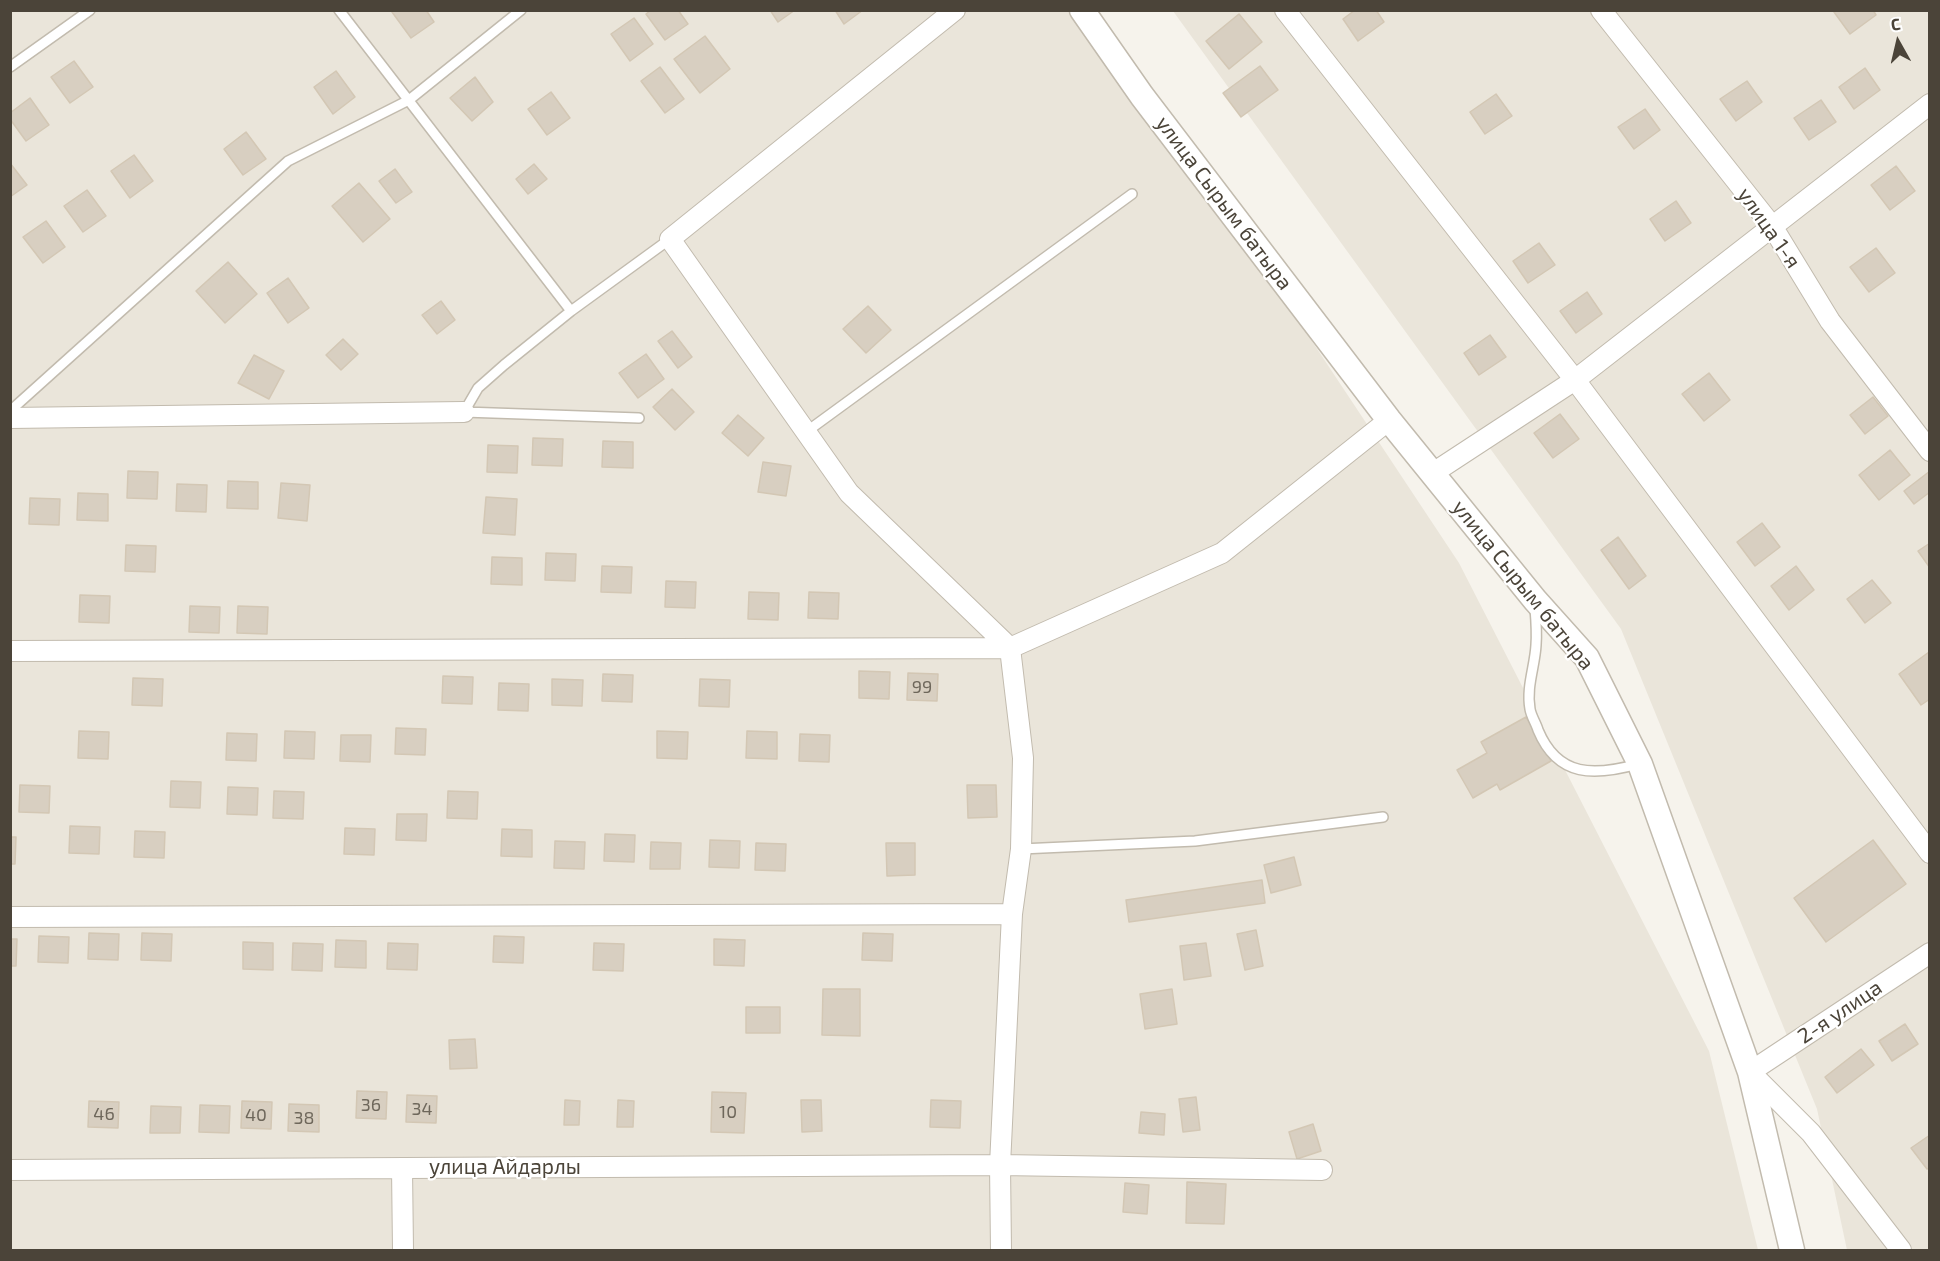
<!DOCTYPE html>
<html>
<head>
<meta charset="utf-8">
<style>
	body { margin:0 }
	#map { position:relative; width:1940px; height:1261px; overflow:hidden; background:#f6f3ec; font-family:"Exo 2",sans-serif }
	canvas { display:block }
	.frame { position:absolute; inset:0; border:12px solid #4b4439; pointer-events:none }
	.north { position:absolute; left:1868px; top:12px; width:60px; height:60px; -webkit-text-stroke:4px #fff; paint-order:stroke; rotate:352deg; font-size:16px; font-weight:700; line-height:24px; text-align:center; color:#4b4439 }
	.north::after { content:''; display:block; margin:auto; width:21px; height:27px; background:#4b4439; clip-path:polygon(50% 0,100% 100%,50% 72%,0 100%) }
</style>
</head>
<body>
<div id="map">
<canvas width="1940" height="1261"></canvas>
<div class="frame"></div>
<div class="north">С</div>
</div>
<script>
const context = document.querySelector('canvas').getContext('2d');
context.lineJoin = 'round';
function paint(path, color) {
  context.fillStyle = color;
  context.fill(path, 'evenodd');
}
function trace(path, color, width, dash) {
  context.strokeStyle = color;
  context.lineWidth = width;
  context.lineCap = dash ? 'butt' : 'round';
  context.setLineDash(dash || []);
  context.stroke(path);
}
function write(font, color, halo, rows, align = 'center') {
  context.font = font + ' "Exo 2",sans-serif';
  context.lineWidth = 4.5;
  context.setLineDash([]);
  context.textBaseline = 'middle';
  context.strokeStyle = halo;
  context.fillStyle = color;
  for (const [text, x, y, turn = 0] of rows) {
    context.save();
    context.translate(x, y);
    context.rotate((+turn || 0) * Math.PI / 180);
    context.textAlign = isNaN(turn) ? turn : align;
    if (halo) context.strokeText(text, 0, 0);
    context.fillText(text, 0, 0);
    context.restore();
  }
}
const residential = new Path2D(`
	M10,11h1083l366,552 250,488 49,199h-1747z
	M1173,11h756v1239h-82l-30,-141 -196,-480z`);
const building = new Path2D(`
	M394,10h32l8,12 -23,16 -19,-26z
	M651,10h27l10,14 -23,16 -19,-26z
	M770,10h25l-17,12z
	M835,10h28l-19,14z
	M1355,10h21l8,12 -26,19 -15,-22z
	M1836,10h37l3,5 -26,19 -16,-22z
	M1239,14l23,28 -33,27 -23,-28z
	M634,18l19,26 -23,17 -19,-27z
	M705,36l25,33 -30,24 -26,-34z
	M74,61l19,26 -23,16 -19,-26z
	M1260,66l18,24 -37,27 -18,-24z
	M660,67l24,32 -19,14 -24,-32z
	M1865,68l15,22 -26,19 -15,-22z
	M336,71l19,26 -22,17 -19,-27z
	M475,77l18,25 -21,19 -22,-23z
	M1747,81l15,21 -26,19 -16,-22z
	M551,92l19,26 -23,17 -19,-26z
	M1496,94l16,22 -27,18 -15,-22z
	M30,98l19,27 -23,16 -16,-22v-6z
	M1821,100l15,22 -27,18 -15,-22z
	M1645,109l15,21 -26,19 -16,-22z
	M246,132l20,27 -23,16 -19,-26z
	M134,155l19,26 -23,17 -19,-27z
	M10,163l17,22 -17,12z
	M534,164l13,15 -19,15 -12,-15z
	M1896,166l19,25 -25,19 -19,-25z
	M395,169l17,23 -16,11 -17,-22z
	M359,183l31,36 -27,23 -31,-36z
	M87,190l19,26 -23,16 -19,-26z
	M1676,201l15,22 -26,18 -15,-22z
	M46,221l19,26 -22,16 -20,-26z
	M1539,243l16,22 -27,18 -15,-22z
	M1876,248l19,25 -26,19 -19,-25z
	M228,262l29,32 -32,29 -29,-32z
	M288,278l21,30 -21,15 -21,-30z
	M1587,292l15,22 -26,19 -16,-22z
	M441,301l14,19 -18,14 -15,-19z
	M868,306l23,24 -25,23 -23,-24z
	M672,331l20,26 -14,11 -20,-27z
	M1490,335l16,22 -27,18 -15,-22z
	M343,339l15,15 -17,16 -15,-15z
	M646,354l18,25 -26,19 -19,-25z
	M254,355l30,16 -15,28 -31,-16z
	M1709,373l21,27 -26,21 -22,-27z
	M672,389l22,23 -19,18 -22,-23z
	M1873,397l15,19 -23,18 -15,-19z
	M1560,414l19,25 -26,19 -19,-25z
	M738,415l26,23 -16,18 -26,-23z
	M533,438l30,1 -1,27 -30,-1z
	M603,441l30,1v26l-31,-1z
	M488,445l30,1 -1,27 -30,-1z
	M1890,450l20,25 -31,25 -20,-25z
	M763,462l28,4 -5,30 -28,-4z
	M128,471l30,1 -1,27 -30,-1z
	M1930,471v21l-16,12 -10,-13z
	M228,481l30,1v27l-31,-1z
	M281,483l29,2 -3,36 -29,-3z
	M177,484l30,1 -1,27 -30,-1z
	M78,493l30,1v27l-31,-1z
	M486,497l31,2 -2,36 -32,-2z
	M30,498l30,1 -1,26 -30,-1z
	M1762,523l18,24 -25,19 -18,-24z
	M1618,537l28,39 -17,13 -28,-39z
	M1930,543v25l-12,-17z
	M126,545l30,1 -1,26 -30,-1z
	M546,553l30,1 -1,27 -30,-1z
	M492,557l30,1v27l-31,-1z
	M602,566l30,1 -1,26 -30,-1z
	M1796,566l18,24 -25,20 -18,-24z
	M1872,580l19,23 -26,20 -18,-24z
	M666,581l30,1 -1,26 -30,-1z
	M749,592l30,1 -1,27 -30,-1z
	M809,592l30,1 -1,26 -30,-1z
	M80,595l30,1 -1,27 -30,-1z
	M190,606l30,1 -1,26 -30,-1z
	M238,606l30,1 -1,27 -30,-1z
	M1929,652l1,47 -9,6 -22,-31z
	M859,671l31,1 -1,27 -30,-1z
	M908,673l30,1 -1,27 -30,-1z
	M603,674l30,1 -1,27 -30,-1z
	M443,676l30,1 -1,27 -30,-1z
	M133,678l30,1 -1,27 -30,-1z
	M552,679l31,1 -1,26 -30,-1z
	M700,679l30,1 -1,27 -30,-1z
	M499,683l30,1 -1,27 -30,-1z
	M1526,717l25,44 -51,29 -3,-6 -24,14 -16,-28 30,-17 -6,-11z
	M396,728l30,1 -1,26 -30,-1z
	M79,731l30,1 -1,27 -30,-1z
	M285,731l30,1 -1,27 -30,-1z
	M657,731l31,1 -1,27 -30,-1z
	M747,731l30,1v27l-31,-1z
	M227,733l30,1 -1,27 -30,-1z
	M800,734l30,1 -1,27 -30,-1z
	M341,735h30l-1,27 -30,-1z
	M171,781l30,1 -1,26 -30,-1z
	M20,785l30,1 -1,27 -30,-1z
	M967,785h29l1,32 -29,1z
	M228,787l30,1 -1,27 -30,-1z
	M274,791l30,1 -1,27 -30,-1z
	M448,791l30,1 -1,27 -30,-1z
	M397,814h30l-1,27 -30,-1z
	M70,826l30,1 -1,27 -30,-1z
	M345,828l30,1 -1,26 -30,-1z
	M502,829l30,1v27l-31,-1z
	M135,831l30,1 -1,26 -30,-1z
	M605,834l30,1 -1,27 -30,-1z
	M10,837h6l-1,27h-5z
	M710,840l30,1 -1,27 -30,-1z
	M1873,840l33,44 -80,58 -32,-44z
	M555,841l30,1 -1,27 -30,-1z
	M651,842l30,1 -1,26h-30z
	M756,843l30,1 -1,27 -30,-1z
	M886,843h29v32l-28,1z
	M1294,857l7,28 -30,8 -7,-28z
	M1262,880l3,23 -136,19 -3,-22z
	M1256,930l7,36 -18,4 -8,-36z
	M89,933l30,1 -1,26 -30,-1z
	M142,933l30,1 -1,27 -30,-1z
	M863,933l30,1 -1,27 -30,-1z
	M39,936l30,1 -1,26 -30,-1z
	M494,936l30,1 -1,26 -30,-1z
	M10,939h7l-1,27h-6z
	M714,939l31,1 -1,26 -30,-1z
	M336,940l30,1v27l-31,-1z
	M243,942l30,1v27l-30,-1z
	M293,943l30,1 -1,27 -30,-1z
	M388,943l30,1 -1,26 -30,-1z
	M594,943l30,1 -1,27 -30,-1z
	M1206,943l5,33 -27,4 -4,-34z
	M823,989h37v47l-38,-1z
	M1172,989l5,35 -32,5 -5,-35z
	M746,1007h34v26h-34z
	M1905,1024l13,20 -26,17 -13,-20z
	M475,1039l2,29 -27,1 -1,-29z
	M1861,1049l13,16 -37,28 -12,-16z
	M357,1091l30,1 -1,27 -30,-1z
	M712,1092l34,1 -2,40 -33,-1z
	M407,1095l30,1 -1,27 -30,-1z
	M1196,1097l4,33 -17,2 -4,-33z
	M565,1100l15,1 -1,24h-15z
	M618,1100l16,1 -1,26h-16z
	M801,1100h20l1,31 -20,1z
	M931,1100l30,1 -1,27 -30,-1z
	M89,1101l30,1 -1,26 -30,-1z
	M242,1101l30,1 -1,27 -30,-1z
	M289,1104l30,1v27l-31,-1z
	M200,1105l30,1 -1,27 -30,-1z
	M151,1106l30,1 -1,26h-30z
	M1141,1112l24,2 -1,21 -25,-2z
	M1313,1124l8,27 -24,8 -8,-27z
	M1930,1135v33l-3,1 -16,-21z
	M1187,1182l39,2 -2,40 -38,-1z
	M1125,1183l24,2 -2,29 -24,-2z`);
const service = new Path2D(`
	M339,10l232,301
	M10,67l80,-57
	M10,411l278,-250 121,-61 112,-90
	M639,418l-175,-6 14,-24 26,-23 67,-54 99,-72
	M806,432l326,-238
	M1535,608c1,12 2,25 1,37 -1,21 -10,42 -6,64 1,7 6,14 8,21 20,48 57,46 100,34
	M1021,849l174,-8 188,-24`);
const minor = new Path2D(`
	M955,10l-285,229 179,254 161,155 13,110 -2,91 -9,65 -12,251 1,85
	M1285,10l290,370 355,473
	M1601,10l171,216 58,95 100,130
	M10,418l454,-6
	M1433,473l142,-93 355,-276
	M10,651l1000,-3 212,-95 167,-133
	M10,917l1002,-3
	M402,1168l1,82
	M10,1170l990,-5 322,5
	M1901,1250l-90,-117 -61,-61 180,-119`);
const tertiary = new Path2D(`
	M1082,10l60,86 247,324 146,180 52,58 53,106 110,308 42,178`);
const numberNames = [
	["99",922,687],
	["36",371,1105],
	["34",422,1109],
	["10",728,1112],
	["46",104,1114],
	["40",256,1115],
	["38",304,1118]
];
const streetNames = [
	["улица Сырым батыра",1224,203,53],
	["улица 1-я",1769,228,55],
	["улица Сырым батыра",1523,585,51],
	["2-я улица",1840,1012,-34],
	["улица Айдарлы",505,1167]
];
paint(residential, '#eae5da');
paint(building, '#d8cfc1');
trace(building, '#d3c7b4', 1.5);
trace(service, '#c2bbae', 12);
trace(minor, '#c2bbae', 22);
trace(tertiary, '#c2bbae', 27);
trace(service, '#fff', 9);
trace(minor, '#fff', 20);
trace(tertiary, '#fff', 24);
write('18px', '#6e675b', null, numberNames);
write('21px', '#4b4439', '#fff', streetNames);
</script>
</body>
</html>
